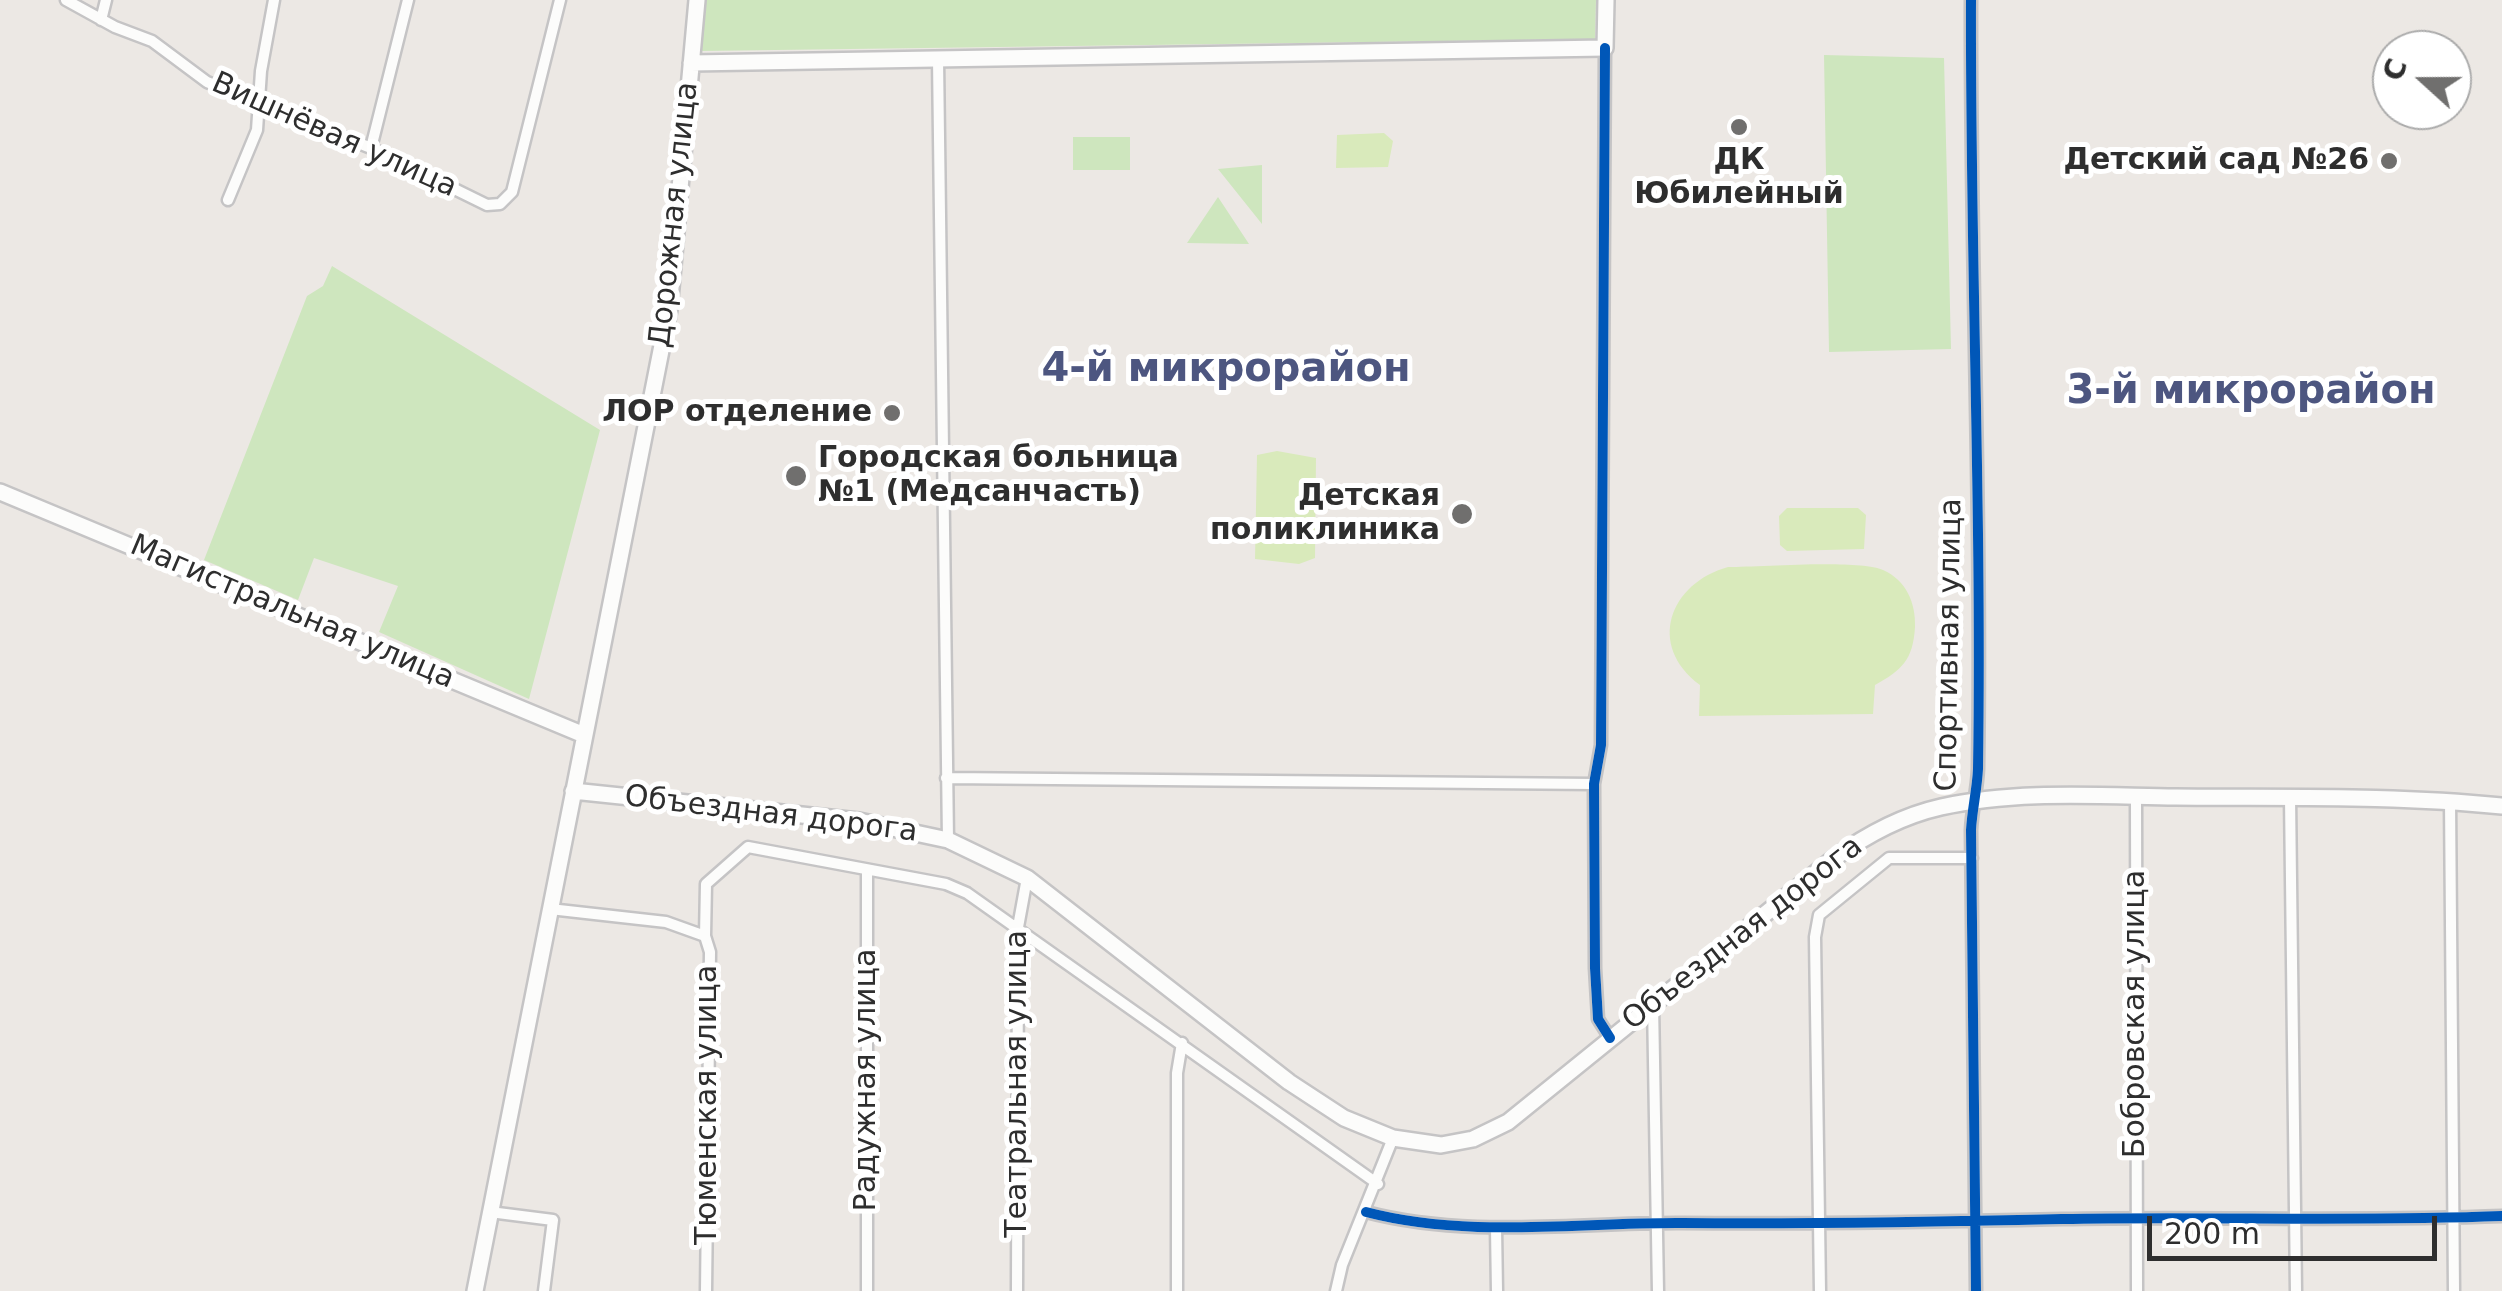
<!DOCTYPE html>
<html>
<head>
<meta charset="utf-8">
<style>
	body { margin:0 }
	#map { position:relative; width:2502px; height:1291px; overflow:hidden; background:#ece8e4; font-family:"DejaVu Sans",sans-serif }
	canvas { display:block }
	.north { position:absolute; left:2372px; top:30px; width:100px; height:100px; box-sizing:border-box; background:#fff; border:2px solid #ababab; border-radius:50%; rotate:291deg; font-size:28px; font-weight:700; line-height:40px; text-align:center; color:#2e2e2e }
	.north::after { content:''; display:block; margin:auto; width:35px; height:45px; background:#706f6e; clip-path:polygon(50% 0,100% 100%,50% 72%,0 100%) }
	.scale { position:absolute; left:2147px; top:1216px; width:290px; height:45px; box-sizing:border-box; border:5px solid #2e2e2e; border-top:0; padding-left:12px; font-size:30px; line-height:35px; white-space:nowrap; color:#2e2e2e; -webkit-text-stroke:8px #fff; paint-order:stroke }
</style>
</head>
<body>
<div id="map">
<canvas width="2502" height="1291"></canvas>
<div class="north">С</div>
<div class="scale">200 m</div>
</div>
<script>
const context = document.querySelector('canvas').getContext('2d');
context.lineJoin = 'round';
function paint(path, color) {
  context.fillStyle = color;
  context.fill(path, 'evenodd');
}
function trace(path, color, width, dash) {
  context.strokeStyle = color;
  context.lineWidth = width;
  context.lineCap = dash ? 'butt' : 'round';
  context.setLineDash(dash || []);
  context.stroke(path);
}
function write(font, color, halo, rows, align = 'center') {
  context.font = font + ' "DejaVu Sans",sans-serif';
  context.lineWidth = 10;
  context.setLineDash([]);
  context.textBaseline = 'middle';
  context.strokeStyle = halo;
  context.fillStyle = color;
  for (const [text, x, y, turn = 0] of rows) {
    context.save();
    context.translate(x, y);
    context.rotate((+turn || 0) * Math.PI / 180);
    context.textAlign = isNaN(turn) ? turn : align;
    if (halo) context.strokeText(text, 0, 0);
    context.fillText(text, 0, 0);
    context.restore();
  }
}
const green = new Path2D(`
	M706,0h890l-1,39 -894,12z
	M1824,55l120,3 7,291 -122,3z
	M1073,137h57v33h-57z
	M1262,165v59l-44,-55z
	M1218,197l31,47 -62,-1z
	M332,266l268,164 -71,269 -150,-67 19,-46 -84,-28 -16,42 -94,-40 103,-264 16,-10z`);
const pitch = new Path2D(`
	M1384,133l9,8 -5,26 -52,1 1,-33z
	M1277,451l39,7 -1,100 -16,6 -44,-5 2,-104z
	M1787,508h71l8,7 -2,34 -77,2 -7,-6 -1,-29z
	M1728,567c32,0 131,-8 155,3 23,10 33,33 32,57 -2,33 -13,43 -40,58l-2,29 -174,2 1,-31c-54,-40 -30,-102 28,-118z`);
const street = new Path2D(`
	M66,0l49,27 37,14 55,41 164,66 116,57 13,-1 12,-12 48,-192
	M1971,0c-1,256 11,513 7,769 -1,21 -6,41 -7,61l5,461
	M101,20l5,-20
	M1605,48l-4,697 -7,39 1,184 3,51 12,19
	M938,59l10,781
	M371,148l37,-148
	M228,200l29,-70 4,-59 13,-71
	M946,778l648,6
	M2136,797l1,494
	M2290,797l6,494
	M2450,801l4,490
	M867,870v421
	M550,909l116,13 39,14 5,16 -4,339
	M705,936l1,-52 42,-37 198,37 21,9 411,291
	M1653,1003l5,288
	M490,1212l63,8 -9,71
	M1366,1212c103,27 212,10 317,11 127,1 253,-1 379,-4 147,-3 293,3 440,-3
	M1496,1228l1,63
	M1017,1291l1,-364 9,-49
	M1177,1291v-218l5,-30
	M1336,1291l6,-26 51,-127
	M1820,1291l-5,-354 4,-22 70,-57h83`);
const secondary = new Path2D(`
	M691,63l914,-15 1,-48
	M0,492l584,243
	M573,791l286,30 89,19 79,38 262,204 55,36 49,20 48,7 32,-6 35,-17 325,-263c33,-24 68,-43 108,-52 76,-17 158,-11 235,-10 109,1 218,-2 326,9
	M475,1291l194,-981 28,-310`);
const cycleway = new Path2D(`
	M1971,0c-1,256 11,513 7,769 -1,21 -6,41 -7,61l5,461
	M1605,48l-4,697 -7,39 1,184 3,51 12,19
	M1366,1212c103,27 212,10 317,11 127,1 253,-1 379,-4 147,-3 293,3 440,-3`);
const markers = [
	[1739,127,10,"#706f6e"],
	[2389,161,10,"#706f6e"],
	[892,413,10,"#706f6e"],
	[796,476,12,"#706f6e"],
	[1462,514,12,"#706f6e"]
];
const streetNames = [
	["Вишнёвая улица",334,136,24],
	["Дорожная улица",675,215,-84],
	["Магистральная улица",292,613,23],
	["Спортивная улица",1950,645,-89],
	["Объездная дорога",771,815,7],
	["Объездная дорога",1743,934,-38],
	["Бобровская улица",2136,1014,-90],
	["Радужная улица",867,1080,-90],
	["Театральная улица",1018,1084,-90],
	["Тюменская улица",708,1105,-90]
];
const poiNames = [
	["ДК",1739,161,"center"],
	["Юбилейный",1739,195,"center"],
	["Детский сад №26",2369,161],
	["ЛОР отделение",872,413],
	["Городская больница",818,459,"left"],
	["№1 (Медсанчасть)",818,493,"left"],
	["Детская",1440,497],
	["поликлиника",1440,531]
];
const districtNames = [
	["4-й микрорайон",1226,371],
	["3-й микрорайон",2251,393]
];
paint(green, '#cee6be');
paint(pitch, '#d9eabb');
trace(street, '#c5c4c5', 15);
trace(secondary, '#c5c4c5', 20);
trace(street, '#fcfcfb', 10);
trace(secondary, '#fcfcfb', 15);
trace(cycleway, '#0057b8', 10);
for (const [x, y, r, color] of markers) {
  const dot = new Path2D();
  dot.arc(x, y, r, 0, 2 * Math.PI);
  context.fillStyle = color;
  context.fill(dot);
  trace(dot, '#fff', 4);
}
write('30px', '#2e2e2e', '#fff', streetNames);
write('bold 30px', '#2e2e2e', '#fff', poiNames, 'right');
write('bold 40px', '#4d5680', '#fff', districtNames);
</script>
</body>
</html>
